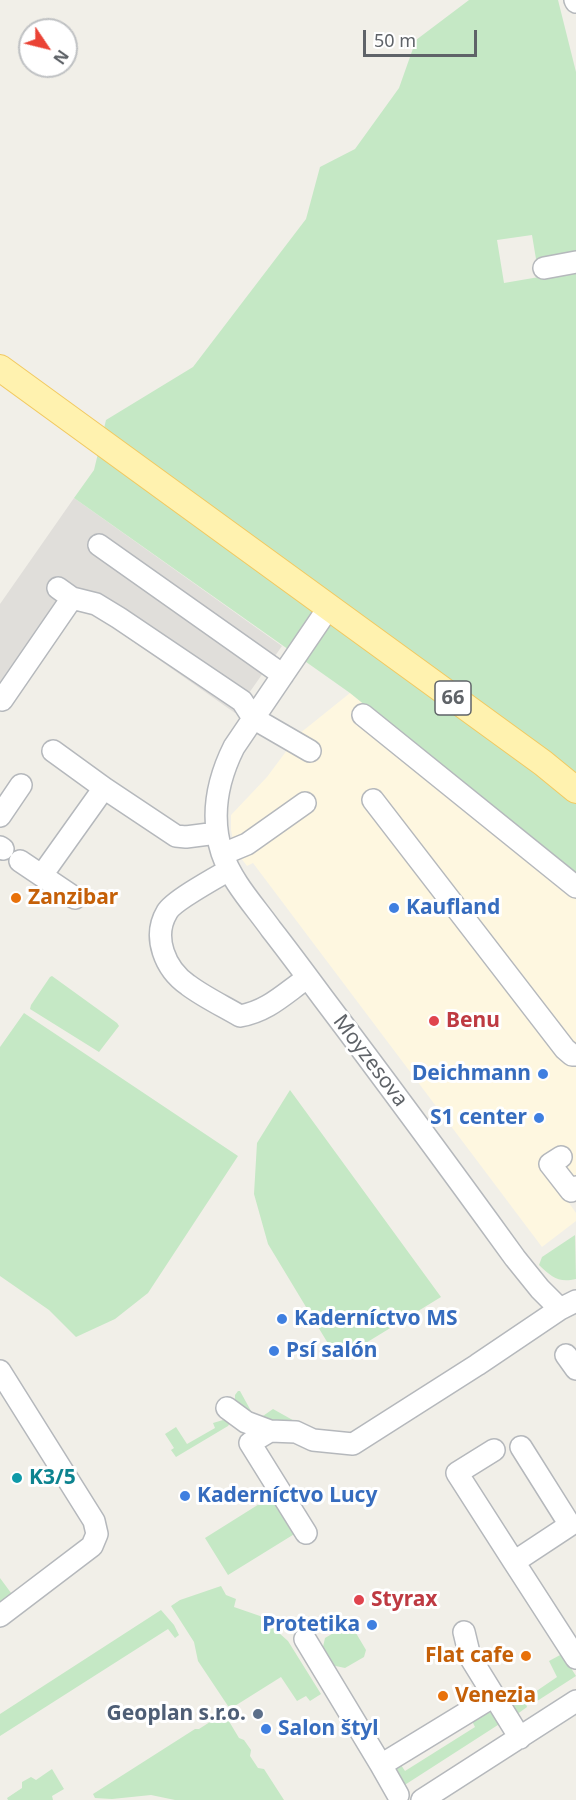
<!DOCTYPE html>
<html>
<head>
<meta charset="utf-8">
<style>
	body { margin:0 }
	#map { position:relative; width:576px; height:1800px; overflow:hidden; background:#f1efe8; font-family:"Noto Sans",sans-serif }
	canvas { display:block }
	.north { position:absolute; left:18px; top:18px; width:60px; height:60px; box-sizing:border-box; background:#fff; border:2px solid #bfc1c3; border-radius:50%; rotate:125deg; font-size:16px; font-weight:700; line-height:24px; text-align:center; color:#5f6368 }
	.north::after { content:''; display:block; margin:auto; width:21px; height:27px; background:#ea4335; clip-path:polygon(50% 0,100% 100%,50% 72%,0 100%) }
	.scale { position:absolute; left:363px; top:30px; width:114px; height:27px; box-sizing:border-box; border:3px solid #5f6368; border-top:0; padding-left:8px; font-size:18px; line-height:21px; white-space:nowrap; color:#5f6368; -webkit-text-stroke:4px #fff; paint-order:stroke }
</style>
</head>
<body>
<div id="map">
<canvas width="576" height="1800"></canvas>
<div class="north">N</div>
<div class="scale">50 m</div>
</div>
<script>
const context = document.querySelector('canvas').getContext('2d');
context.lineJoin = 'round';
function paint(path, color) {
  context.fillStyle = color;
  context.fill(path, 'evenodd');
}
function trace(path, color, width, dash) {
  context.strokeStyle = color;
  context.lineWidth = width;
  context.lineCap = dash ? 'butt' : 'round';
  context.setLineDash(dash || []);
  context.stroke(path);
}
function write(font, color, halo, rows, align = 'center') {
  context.font = font + ' "Noto Sans",sans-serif';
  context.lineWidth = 6;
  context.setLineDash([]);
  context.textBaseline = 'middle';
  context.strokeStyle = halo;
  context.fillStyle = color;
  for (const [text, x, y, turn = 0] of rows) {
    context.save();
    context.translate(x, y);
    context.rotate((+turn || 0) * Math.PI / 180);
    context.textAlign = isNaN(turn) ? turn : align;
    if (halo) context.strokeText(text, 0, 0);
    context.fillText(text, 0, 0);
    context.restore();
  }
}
const commercial = new Path2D(`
	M350,693l226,184v320l-7,6 7,10v8l-34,26 -289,-384 -6,3 -9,-12 -5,-14 -2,-10v-15l36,-38 32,-43z`);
const industrial = new Path2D(`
	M74,498l208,148 -47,67 -157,-110 -78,101v-100z`);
const green = new Path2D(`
	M469,0h89l18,72v804l-226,-183 -276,-195 20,-28 12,-50 87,-53 113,-148 14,-52 35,-18 44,-61 17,-48zM532,235l7,42 -35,6 -7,-43z
	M52,976l65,47 2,3 -20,26 -69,-43 1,-4 19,-28z
	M24,1013l214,143 -90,137 -33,26 -39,18 -27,-27 -49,-34v-229z
	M290,1090l151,207 -103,63 -70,-116 -14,-50 3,-51z
	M575,1235l1,44c-18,4 -24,-2 -37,-14l3,-8z
	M238,1391h2l11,20v2l-16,-9v-9z
	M273,1409l25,14 -26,-1 -12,-4z
	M223,1420l7,3 -2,3 -52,31 -5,-7 3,-2 -9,-14 11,-7 11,17 28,-16 -2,-5z
	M272,1496l24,37 -68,42 -23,-37z
	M0,1578l14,19 -14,10z
	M221,1586l5,9 10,4 -2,8 26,9 28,25 33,53 -11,7 -4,-5 -9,5 -16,-24 -51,32 -32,-48 -4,-19 -23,-36 9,-6z
	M161,1610l13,15 5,10 -4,3 -7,-9 -168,107v-22z
	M347,1625l6,3 13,22 -2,7 -19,11 -14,-3 -9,-14 3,-13z
	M562,1654l14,22 -42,27 -3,-3 -5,4 1,3 -11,8 -9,-14 7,-4 5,6 38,-26 -8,-16z
	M485,1712l8,1 8,10 -101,65 -9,-20 8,-6 6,9 70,-44 -4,-8z
	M224,1713l15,25 5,2 7,10 -1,6 8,12 6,1 20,31h-109l-24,-5 -39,4 -17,-1 -2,-4 102,-65h4z
	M52,1769l12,20 -12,7 1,4h-45l-1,-2 15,-10v-6l9,-5 5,3z`);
const minor = new Path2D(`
	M575,0l1,2
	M544,268l32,-6
	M99,545l184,130
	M58,588l14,10 24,6 23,14 123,83 11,17 57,33
	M329,607l-95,140c-17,34 -24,69 -12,106 10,29 31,51 49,76 18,23 35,46 52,69 65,86 129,173 192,260l25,31 20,20 16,-8
	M2,700l70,-102
	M363,715l213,172
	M53,751l51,37
	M373,800l192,249 7,6h4
	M0,816l21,-31
	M0,847l3,2
	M223,854l24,-10 58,-41
	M20,861l55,37
	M229,870c-12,7 -56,31 -62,42 -15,25 -2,57 21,73 16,12 35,21 52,31 28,-5 44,-22 67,-38
	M42,875l62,-87 72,48 10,1 31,-4
	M561,1157l-11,7 21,27 5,-4
	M566,1355l10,14
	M0,1371l94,150 3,13 -5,12 -92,70
	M227,1408l19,14 24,9 26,1 17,8 40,4 124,-79 83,-56
	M270,1431l-20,12 56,90
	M521,1447l49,78 -56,37 62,96
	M494,1450l-37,23 57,89
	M464,1632l6,25 50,81
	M305,1639l76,126 113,-69
	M381,1765l17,30
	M422,1800l154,-99`);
const major = new Path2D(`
	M0,368l543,395 33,27`);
const markers = [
	[16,898,6,"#e8710a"],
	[394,908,6,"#3f7fe0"],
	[434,1021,6,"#e0444e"],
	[543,1074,6,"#3f7fe0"],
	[539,1118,6,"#3f7fe0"],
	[282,1319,6,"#3f7fe0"],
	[274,1351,6,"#3f7fe0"],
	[17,1478,6,"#0f9aa8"],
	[185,1496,6,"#3f7fe0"],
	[359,1600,6,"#e0444e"],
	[372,1625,6,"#3f7fe0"],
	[526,1656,6,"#e8710a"],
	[443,1696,6,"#e8710a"],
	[258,1714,6,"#5c6f8a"],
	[266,1729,6,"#3f7fe0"]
];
const shields = [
	[453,698,36]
];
const shieldNames = [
	["66",453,698]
];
const foodNames = [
	["Zanzibar",28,898],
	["Flat cafe",514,1656,"right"],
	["Venezia",455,1696]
];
const shopNames = [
	["Kaufland",406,908],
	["Deichmann",531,1074,"right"],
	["S1 center",527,1118,"right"],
	["Kaderníctvo MS",294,1319],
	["Psí salón",286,1351],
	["Kaderníctvo Lucy",197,1496],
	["Protetika",360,1625,"right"],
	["Salon štyl",278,1729]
];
const healthNames = [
	["Benu",446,1021],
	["Styrax",371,1600]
];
const streetNames = [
	["Moyzesova",370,1061,53]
];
const cultureNames = [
	["K3/5",29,1478]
];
const serviceNames = [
	["Geoplan s.r.o.",246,1714]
];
paint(commercial, '#fef7e0');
paint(industrial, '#e0deda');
paint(green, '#c5e8c5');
trace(minor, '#b5b8bc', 24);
trace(major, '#f2c960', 28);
trace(minor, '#fff', 21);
trace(major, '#fff2af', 26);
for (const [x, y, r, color] of markers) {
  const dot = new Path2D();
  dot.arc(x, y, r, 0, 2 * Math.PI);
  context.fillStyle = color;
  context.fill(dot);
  trace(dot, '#fff', 2);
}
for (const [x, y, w] of shields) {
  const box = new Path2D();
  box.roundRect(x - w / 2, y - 17, w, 34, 4.5);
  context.fillStyle = '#fff';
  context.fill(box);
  trace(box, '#5f6368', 1.5);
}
write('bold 20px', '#5f6368', null, shieldNames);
write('bold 21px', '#c56008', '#fff', foodNames, 'left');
write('bold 21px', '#366cbe', '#fff', shopNames, 'left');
write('bold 21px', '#be3a42', '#fff', healthNames, 'left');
write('21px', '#5f6368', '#fff', streetNames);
write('bold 21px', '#0d838f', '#fff', cultureNames, 'left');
write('bold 21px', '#4e5e75', '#fff', serviceNames, 'right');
</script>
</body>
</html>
